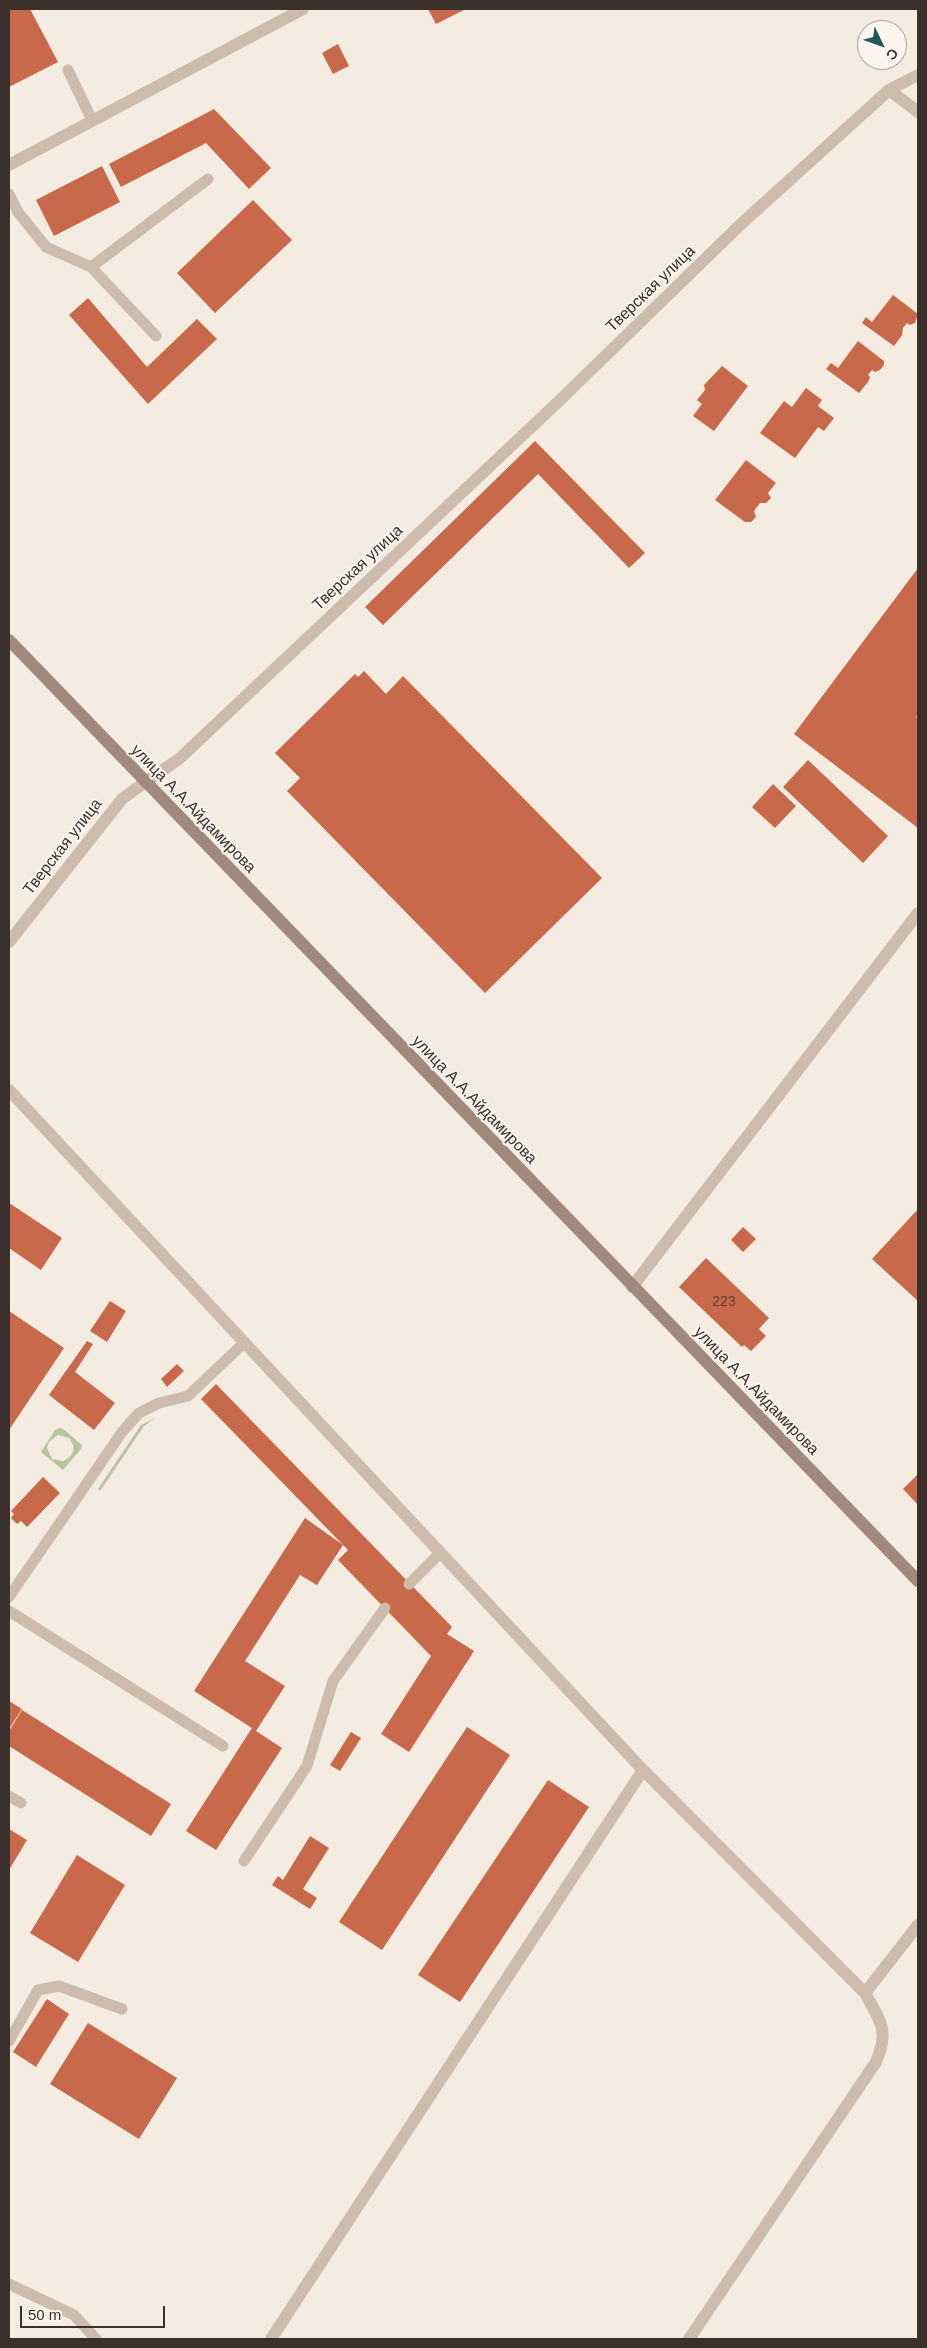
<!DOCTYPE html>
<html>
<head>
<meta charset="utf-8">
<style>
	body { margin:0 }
	#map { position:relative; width:927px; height:2348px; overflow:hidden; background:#f4ebe1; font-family:Arial,sans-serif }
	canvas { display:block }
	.frame { position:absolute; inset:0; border:10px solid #3b302b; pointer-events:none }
	.north { position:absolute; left:857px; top:20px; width:50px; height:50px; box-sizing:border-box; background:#fbf5ee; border:1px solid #aea6a0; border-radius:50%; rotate:132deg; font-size:14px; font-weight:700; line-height:20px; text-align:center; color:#3b302b }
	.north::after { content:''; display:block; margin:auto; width:18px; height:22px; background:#1f5a5e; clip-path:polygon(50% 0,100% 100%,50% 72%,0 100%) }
	.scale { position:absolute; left:20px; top:2306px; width:145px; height:22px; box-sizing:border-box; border:2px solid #3b302b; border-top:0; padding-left:6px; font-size:15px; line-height:18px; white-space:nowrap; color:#3b302b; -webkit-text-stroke:4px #fbf5ee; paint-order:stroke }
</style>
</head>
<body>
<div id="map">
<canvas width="927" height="2348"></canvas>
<div class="frame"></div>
<div class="north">С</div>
<div class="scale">50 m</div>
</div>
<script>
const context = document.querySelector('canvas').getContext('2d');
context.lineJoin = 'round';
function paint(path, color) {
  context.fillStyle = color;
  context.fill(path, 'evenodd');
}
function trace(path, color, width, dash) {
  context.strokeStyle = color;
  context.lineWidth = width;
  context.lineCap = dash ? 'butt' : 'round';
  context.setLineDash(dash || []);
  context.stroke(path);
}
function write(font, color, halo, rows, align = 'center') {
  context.font = font + ' Arial,sans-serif';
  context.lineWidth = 4;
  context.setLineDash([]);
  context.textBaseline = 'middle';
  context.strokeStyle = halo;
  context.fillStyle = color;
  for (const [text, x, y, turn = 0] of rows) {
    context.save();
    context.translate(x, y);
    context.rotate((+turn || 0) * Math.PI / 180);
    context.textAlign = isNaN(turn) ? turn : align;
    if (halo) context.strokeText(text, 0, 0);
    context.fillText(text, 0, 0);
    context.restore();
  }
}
const green = new Path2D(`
	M155,1418l-11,8 -44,65 -2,-2 43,-64z
	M59,1428l4,1 19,16 -1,4 -18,21 -22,-18 14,-22zM58,1435l11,3c8,10 5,18 -6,23l-11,-2 -5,-11 2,-6z`);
const building = new Path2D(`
	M9,9h21l28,53 -49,25z
	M428,9h38l-30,15z
	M338,44l11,22 -16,8 -11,-21z
	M214,109l57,59 -22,21 -43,-46 -85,44 -12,-23z
	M102,166l18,36 -66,34 -18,-36z
	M253,200l39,40 -77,73 -38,-40z
	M893,295l25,19 -3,9 -5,2 -3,-2 -4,5 -1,7 -8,11 -32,-23 4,-6 6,5z
	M88,298l59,69 50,-48 20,20 -69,65 -79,-89z
	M858,341l26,20v4l-4,5 -5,2 -3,-2 -4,5 2,2 -2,5 -9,11 -33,-24 5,-6 7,5z
	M722,366l26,20 -34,45 -21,-15 9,-12 -5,-4 8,-10 -1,-5z
	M806,388l16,12 -4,6 16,12 -10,13 -6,-4 -23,31 -35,-25 24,-32 8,6z
	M535,441l110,112 -16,15 -91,-94 -155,151 -18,-18z
	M746,460l30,23 -8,10 3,5 -5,5h-6l-6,8 2,6 -5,5h-6l-30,-22z
	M918,568v146l-2,3 2,2v109l-124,-94z
	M364,671l22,23 17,-18 199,202 -117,115 -198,-202 13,-13 -25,-25 80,-79 3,3z
	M808,760l80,76 -25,27 -80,-76z
	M773,784l23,22 -21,22 -23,-21z
	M9,1203l53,35 -21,32 -32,-22z
	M918,1209v92l-46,-42z
	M743,1227l13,12 -13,13 -12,-12z
	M706,1258l63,60 -10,11 7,7 -15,15 -7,-6 -2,2 -63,-60z
	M110,1301l16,10 -19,31 -17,-11z
	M9,1311l55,37 -55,82z
	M87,1341l6,3 -18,28 40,31 -21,27 -45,-35z
	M177,1364l7,7 -17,16 -6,-8z
	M216,1384l236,243 -5,7 27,17 -65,101 -28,-18 50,-78 -93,-96 10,-10 -147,-151z
	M918,1474v31l-15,-16z
	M43,1477l17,16 -33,34 -6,-6 -4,3 -6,-6 3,-4 -3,-3z
	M305,1518l38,27 -26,40 -17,-10 -55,86 40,25 -29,45 26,17 -66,102 -30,-19 66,-103 -58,-37z
	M9,1701l13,8 -13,20z
	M22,1710l149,94 -20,32 -142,-90v-15z
	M467,1727l43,28 -128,195 -43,-28z
	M351,1732l10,6 -21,33 -10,-6z
	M548,1780l41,27 -129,195 -42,-27z
	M9,1829l18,11 -18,30z
	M310,1836l19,12 -26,41 14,9 -7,11 -38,-24 6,-9 5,4z
	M77,1855l48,30 -47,77 -48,-29z
	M47,1999l22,15 -33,53 -23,-15z
	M88,2023l89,55 -38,61 -89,-55z`);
const service = new Path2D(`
	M68,70l24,50
	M9,194l9,18 28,35 45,20 117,-88
	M91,267l65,69
	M409,1584l31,-31
	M9,1597l113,-165 17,-19 20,-10 29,-7 56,-53
	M9,1611l214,135
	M9,1796l12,7
	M244,1861l63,-95 26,-85 52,-73
	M9,2041l29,-51 21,-4 63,23
	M9,2284l65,31 22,24`);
const minor = new Path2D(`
	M889,90l29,22
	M9,165l294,-156
	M144,783l35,-24 379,-357 182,-177 149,-135 29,-15
	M9,1090l634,680 222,223 53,-68
	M632,1287l286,-374
	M271,2339l372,-569
	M689,2339l187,-277c14,-32 4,-41 -11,-69`);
const tertiary = new Path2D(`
	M9,942l113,-143 22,-16`);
const secondary = new Path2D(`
	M9,640l909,941`);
const numberNames = [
	["223",724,1302]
];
const streetNames = [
	["Тверская улица",651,289,-44],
	["Тверская улица",358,568,-43],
	["улица А.А.Айдамирова",193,809,46],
	["Тверская улица",63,847,-52],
	["улица А.А.Айдамирова",474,1100,46],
	["улица А.А.Айдамирова",756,1391,46]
];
paint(green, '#b8c4a0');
paint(building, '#c8694b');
trace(service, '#cdbbac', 11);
trace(minor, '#cdbbac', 12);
trace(tertiary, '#cdbbac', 12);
trace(secondary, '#a18a7d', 12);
write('14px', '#5e3e33', null, numberNames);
write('16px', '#3b302b', '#fbf5ee', streetNames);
</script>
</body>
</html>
